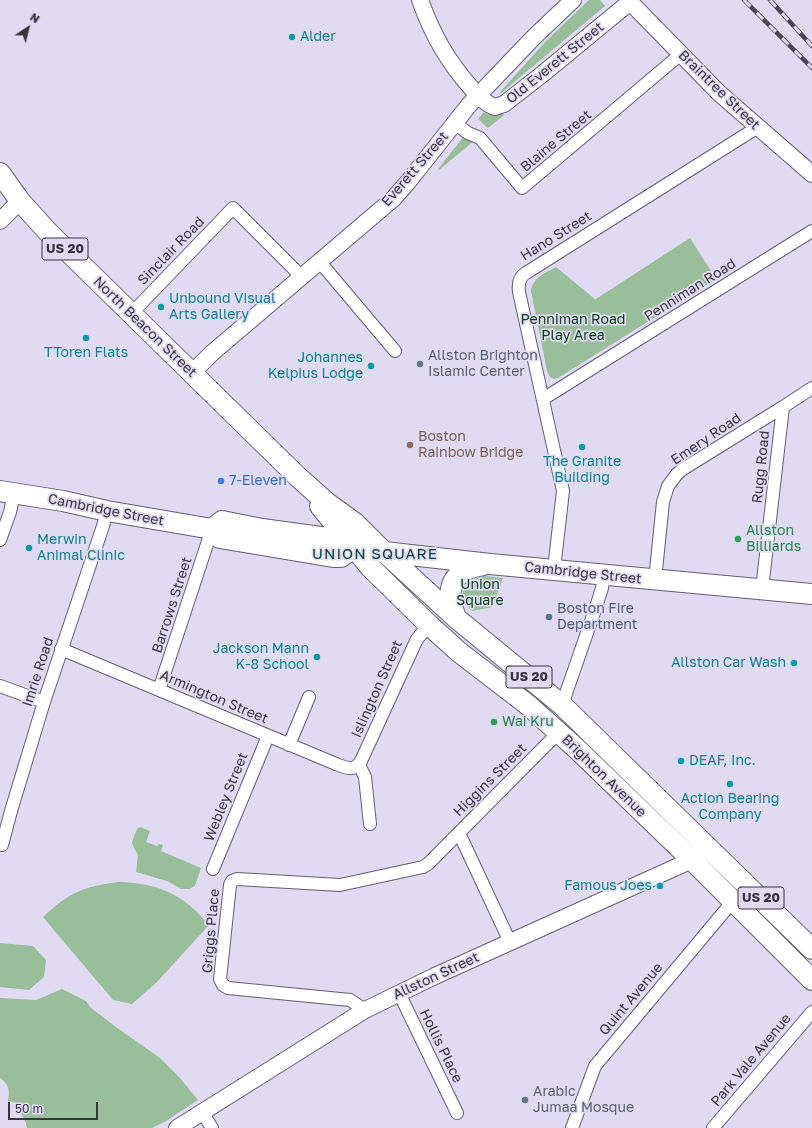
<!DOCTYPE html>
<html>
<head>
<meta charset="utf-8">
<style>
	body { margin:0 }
	#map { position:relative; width:812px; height:1128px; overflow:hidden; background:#e0dbf2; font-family:"Golos Text",sans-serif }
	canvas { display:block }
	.north { position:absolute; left:8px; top:8px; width:40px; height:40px; -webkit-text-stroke:3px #e0dbf2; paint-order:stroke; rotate:35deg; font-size:11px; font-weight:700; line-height:16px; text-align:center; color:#38353f }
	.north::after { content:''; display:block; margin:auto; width:14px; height:18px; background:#38353f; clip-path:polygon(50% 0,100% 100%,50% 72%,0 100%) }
	.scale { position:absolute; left:8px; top:1102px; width:90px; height:18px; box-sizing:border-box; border:2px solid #38353f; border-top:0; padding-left:5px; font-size:12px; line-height:14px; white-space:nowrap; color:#38353f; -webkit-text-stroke:3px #e0dbf2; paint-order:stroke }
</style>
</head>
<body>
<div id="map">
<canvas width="812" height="1128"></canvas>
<div class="north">N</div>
<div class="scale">50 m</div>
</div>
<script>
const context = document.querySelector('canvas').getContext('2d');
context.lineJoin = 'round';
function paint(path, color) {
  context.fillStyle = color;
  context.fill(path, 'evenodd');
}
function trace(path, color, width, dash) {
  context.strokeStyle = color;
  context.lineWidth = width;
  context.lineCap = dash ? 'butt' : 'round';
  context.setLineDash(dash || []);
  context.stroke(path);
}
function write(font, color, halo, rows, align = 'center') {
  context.font = font + ' "Golos Text",sans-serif';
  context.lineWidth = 3.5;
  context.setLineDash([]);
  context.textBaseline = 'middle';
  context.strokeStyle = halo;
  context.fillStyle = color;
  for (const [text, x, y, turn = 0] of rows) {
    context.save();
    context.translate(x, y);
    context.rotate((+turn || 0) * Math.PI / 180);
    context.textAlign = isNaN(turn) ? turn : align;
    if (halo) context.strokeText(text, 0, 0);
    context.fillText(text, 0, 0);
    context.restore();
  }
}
const green = new Path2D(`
	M589,0h11l5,6 -104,87 -1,-1 46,-51z
	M484,112c6,4 11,4 18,1l2,2 -16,13 -10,-9z
	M465,135l10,5 -36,30 -1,-1z
	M690,238l26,41 -158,99 -4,1 -4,-2 -3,-6 -16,-80c2,-14 14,-18 25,-24l40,33v-1z
	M483,576l20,2 -10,29 -21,4c-18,-17 -8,-29 11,-35z
	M140,827l10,4 -4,11 11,4 2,-2 4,1 -2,6 40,17 -6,18 -6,3h-8l-14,-8 -31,-9 2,-17 -5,-9 -1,-4 5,-13z
	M118,882c40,1 65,12 91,43l-52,57 -25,22 -19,-4 -70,-83c27,-25 39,-30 75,-35z
	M0,943l33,3 13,14 -2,17 -15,13 -29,-3z
	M62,989l24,12 4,6 26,20 44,31 20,20 18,22 -32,21 -14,7h-125l-1,-3v-2l-10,-20 -8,-2c2,-10 1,-17 -8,-23v-80l36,2z`);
const minor = new Path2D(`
	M454,123l14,10 12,5 42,50 159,-134
	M319,261l76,90
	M131,314l102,-106 69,69
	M543,399l269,-168
	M0,540l10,-28 4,-19
	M554,569l9,-78 -44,-199c-1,-8 0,-15 7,-19l232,-146
	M655,580l8,-78 5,-16 9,-12 6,-5 100,-62
	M762,589l21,-182 29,-19
	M61,649l275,115c10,4 18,8 25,-3l56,-122 12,-14
	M0,686l44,16
	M159,690l53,-161
	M562,705l35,-101 5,-16 2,-14
	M289,745l20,-48
	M359,765l6,12 5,47
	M459,833l51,109
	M2,845l9,-34 33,-109 59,-176 4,-15
	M213,869l55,-133
	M399,993l58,120
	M365,1010l-15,-10 -122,-12 -5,-3 -3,-6 10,-94 2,-4 5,-2 103,6 83,-18 5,-3 131,-132
	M202,1112l10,16
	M572,1128l23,-62 138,-165
	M713,1128l99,-116`);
const tertiary = new Path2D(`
	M420,0c13,36 28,62 53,90 6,6 14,15 22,17l9,-3 36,-28 90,-74 89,91 93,81
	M0,221l20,-20
	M192,373l20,-20 181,-154 15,-17 61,-77 65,-68 39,-37
	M177,1128l188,-118 70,-34 257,-116 8,-7`);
const primary = new Path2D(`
	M0,173l20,28 27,30 250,245 29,26 29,21 29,29 72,66 106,87 250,244
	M0,491l63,10 44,10 105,18 8,9 113,19h8l13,-9
	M320,506l50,61 59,58 30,27 69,53 49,44 115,111 120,120
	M212,529l10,-8 40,8 66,9 26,10 30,4 106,12 322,30
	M456,618c-7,-19 -11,-38 12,-49 4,-2 11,-3 15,-4`);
const rail = new Path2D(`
	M744,0l68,68
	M770,0l42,46`);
const markers = [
	[292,37,4,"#0f9aa8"],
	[161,307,4,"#0f9aa8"],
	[86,338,4,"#0f9aa8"],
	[420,364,4,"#6b7280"],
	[371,366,4,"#0f9aa8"],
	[410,445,4,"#8d6e63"],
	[582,447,4,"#0f9aa8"],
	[221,481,4,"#3f7fe0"],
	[738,539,4,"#2e9e5b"],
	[29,548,4,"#0f9aa8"],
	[549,617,4,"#5c6f8a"],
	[317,657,4,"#0f9aa8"],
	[794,663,4,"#0f9aa8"],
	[494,722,4,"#2e9e5b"],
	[681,761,4,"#0f9aa8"],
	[730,784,4,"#0f9aa8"],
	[660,886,4,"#0f9aa8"],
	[525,1100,4,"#6b7280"]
];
const shields = [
	[65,249,46],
	[529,677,46],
	[761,898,46]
];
const shieldNames = [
	["US 20",65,249],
	["US 20",529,677],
	["US 20",761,898]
];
const cultureNames = [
	["Alder",300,37],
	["Unbound Visual",169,299],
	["Arts Gallery",169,315],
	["TToren Flats",86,353,"center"],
	["Johannes",363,358,"right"],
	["Kelpius Lodge",363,374,"right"],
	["The Granite",582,462,"center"],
	["Building",582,478,"center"],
	["Merwin",37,540],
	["Animal Clinic",37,556],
	["Jackson Mann",309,649,"right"],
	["K-8 School",309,665,"right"],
	["Allston Car Wash",786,663,"right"],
	["DEAF, Inc.",689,761],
	["Action Bearing",730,799,"center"],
	["Company",730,815,"center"],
	["Famous Joes",652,886,"right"]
];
const streetNames = [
	["Old Everett Street",555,63,-39],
	["Braintree Street",719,90,44],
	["Blaine Street",556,141,-40],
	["Everett Street",415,169,-49],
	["Hano Street",556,236,-32],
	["Sinclair Road",171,251,-46],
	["Penniman Road",690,290,-32],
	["North Beacon Street",145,327,44],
	["Emery Road",706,439,-34],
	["Rugg Road",761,467,-84],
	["Cambridge Street",106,510,11],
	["Cambridge Street",583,573,6],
	["Barrows Street",172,605,-72],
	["Imrie Road",38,672,-72],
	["Islington Street",377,689,-66],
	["Armington Street",214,697,23],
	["Brighton Avenue",604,776,44],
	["Higgins Street",490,780,-45],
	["Webley Street",226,797,-68],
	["Griggs Place",211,931,-85],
	["Allston Street",436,976,-25],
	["Quint Avenue",631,999,-50],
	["Hollis Place",441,1046,64],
	["Park Vale Avenue",751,1060,-50]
];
const parkNames = [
	["Penniman Road",573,320],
	["Play Area",573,336],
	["Union",480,585],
	["Square",480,601]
];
const worshipNames = [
	["Allston Brighton",428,356],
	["Islamic Center",428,372],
	["Arabic",533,1092],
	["Jumaa Mosque",533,1108]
];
const educationNames = [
	["Boston",418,437],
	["Rainbow Bridge",418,453]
];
const shopNames = [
	["7-Eleven",229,481]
];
const leisureNames = [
	["Allston",746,531],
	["Billiards",746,547],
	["Wai Kru",502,722]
];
const serviceNames = [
	["Boston Fire",557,609],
	["Department",557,625]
];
const neighbourhoodNames = [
	["UNION SQUARE",375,554]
];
paint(green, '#98be9a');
trace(minor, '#635e72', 14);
trace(tertiary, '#635e72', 18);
trace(primary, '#635e72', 22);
trace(minor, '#fff', 12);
trace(tertiary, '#fff', 16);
trace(primary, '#fff', 20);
trace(rail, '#4b4753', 4.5);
trace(rail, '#e0dbf2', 3, [9]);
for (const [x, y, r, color] of markers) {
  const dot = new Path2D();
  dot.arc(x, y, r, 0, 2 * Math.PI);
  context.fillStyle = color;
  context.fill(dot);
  trace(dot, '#e0dbf2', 1.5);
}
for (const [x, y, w] of shields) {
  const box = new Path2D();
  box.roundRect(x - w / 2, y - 11, w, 22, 3);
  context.fillStyle = '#e0dbf2';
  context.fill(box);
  trace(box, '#38353f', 1);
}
write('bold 13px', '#38353f', null, shieldNames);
write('14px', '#0d838f', '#e0dbf2', cultureNames, 'left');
write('14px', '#38353f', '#e0dbf2', streetNames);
write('14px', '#054013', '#e0dbf2', parkNames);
write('14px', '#5b616d', '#e0dbf2', worshipNames, 'left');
write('14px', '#785e54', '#e0dbf2', educationNames, 'left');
write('14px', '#366cbe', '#e0dbf2', shopNames, 'left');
write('14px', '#27864d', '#e0dbf2', leisureNames, 'left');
write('14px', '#4e5e75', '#e0dbf2', serviceNames, 'left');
context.letterSpacing = '1px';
write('15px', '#094439', '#e0dbf2', neighbourhoodNames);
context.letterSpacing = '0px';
</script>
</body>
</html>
